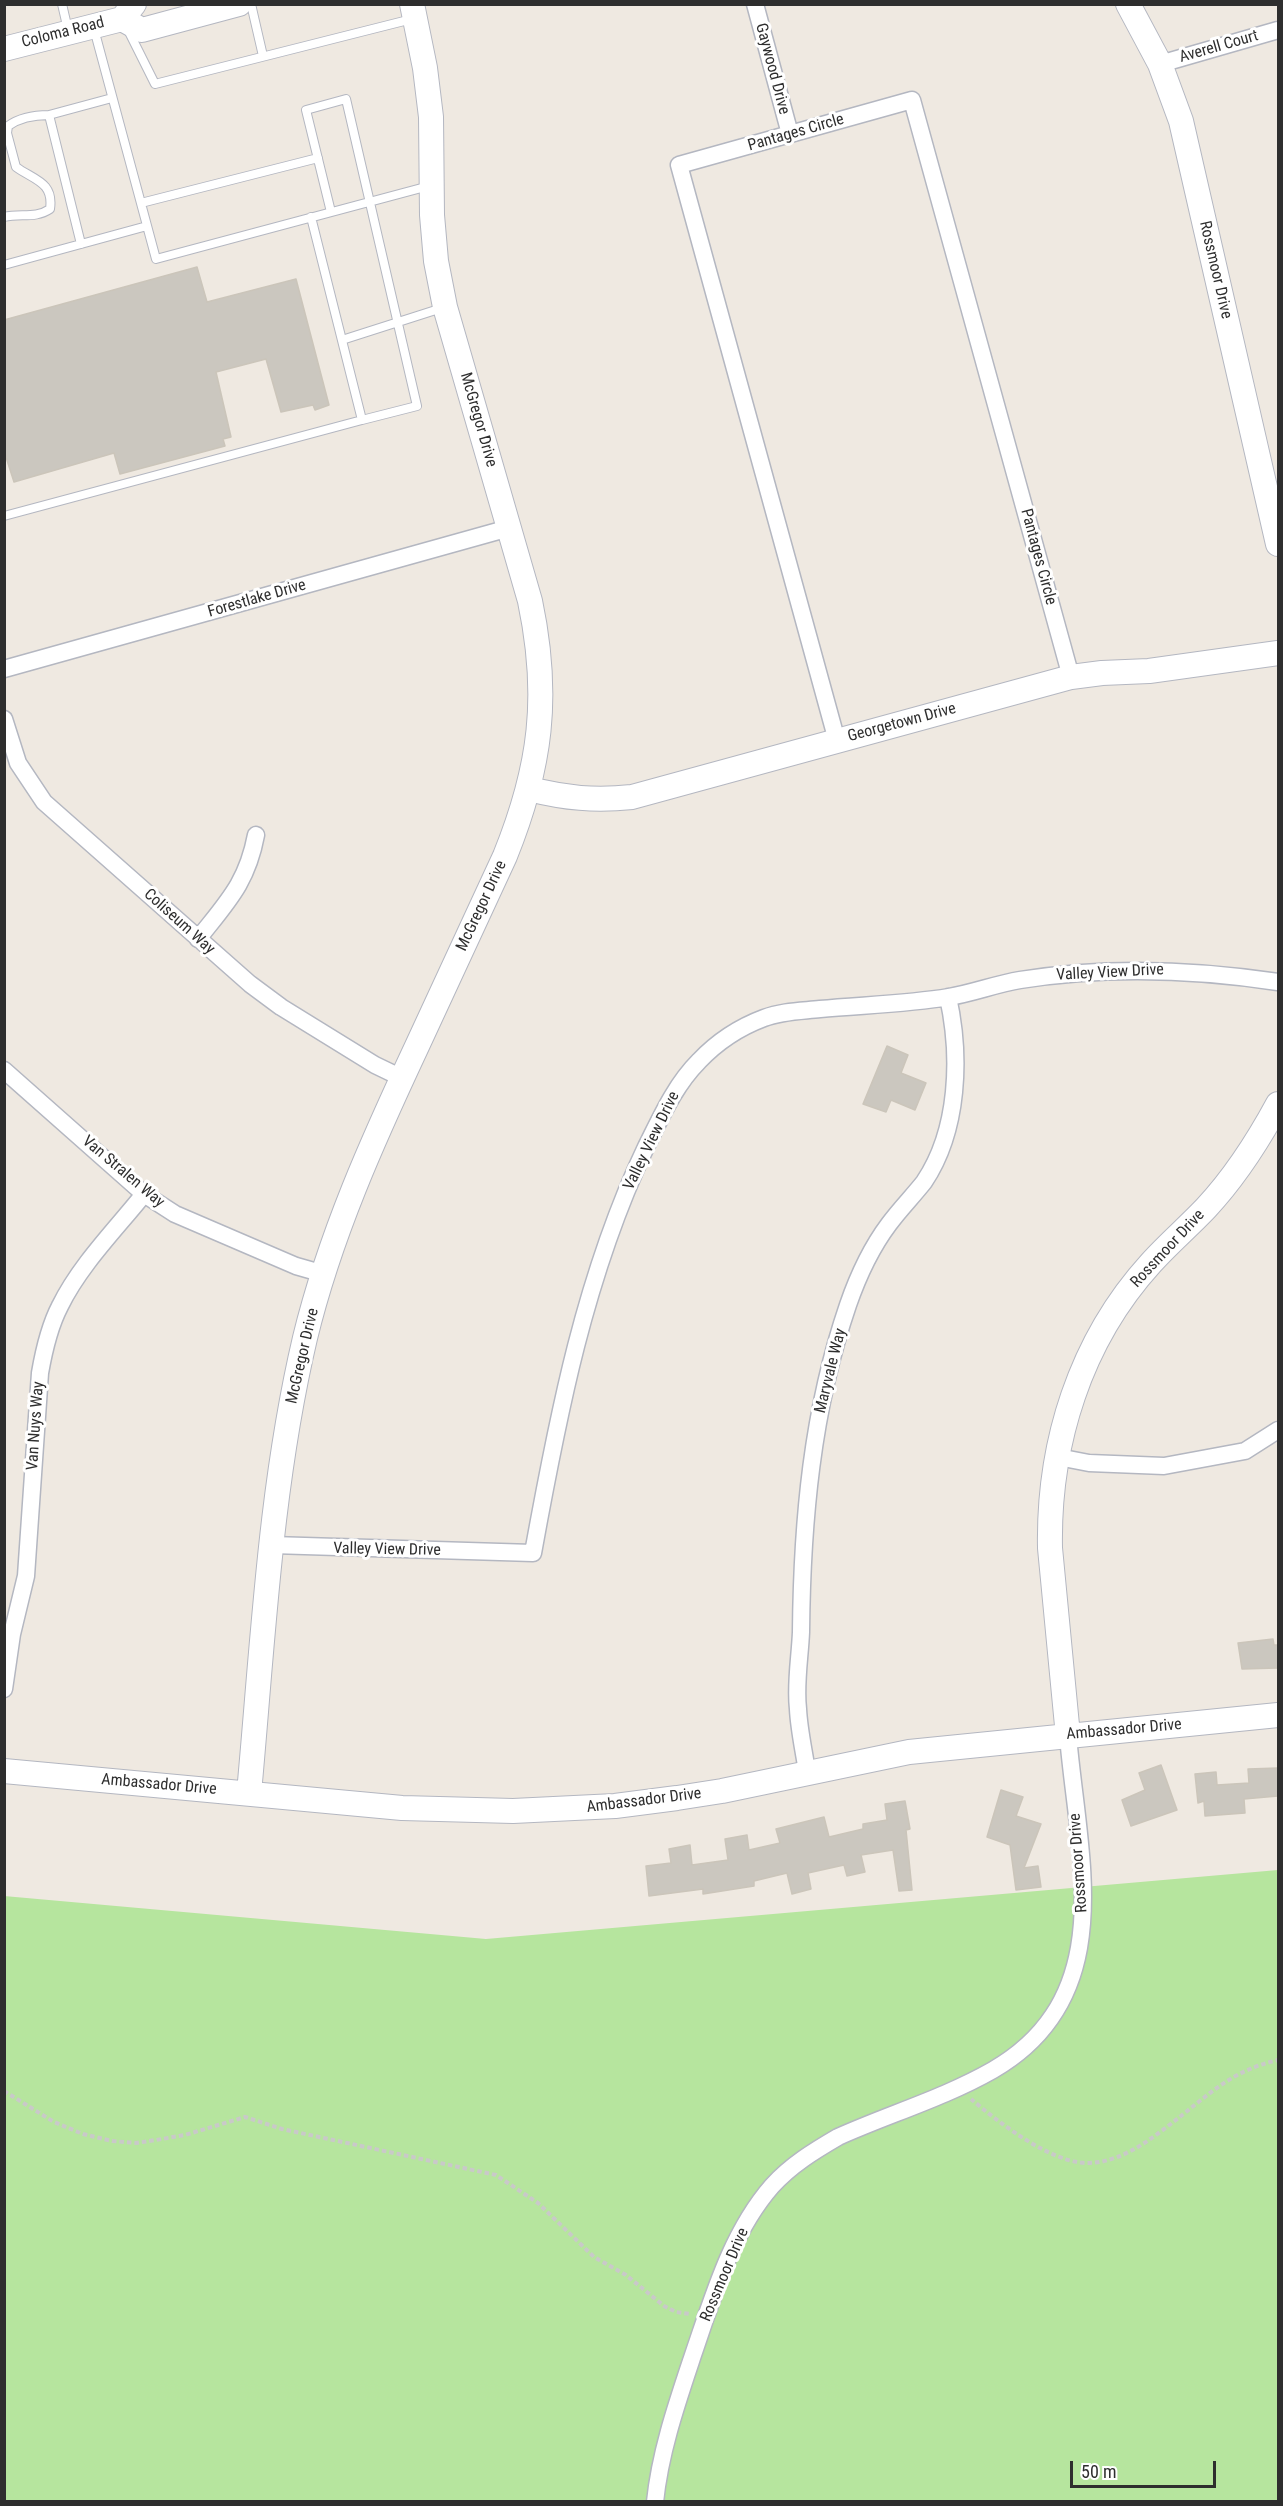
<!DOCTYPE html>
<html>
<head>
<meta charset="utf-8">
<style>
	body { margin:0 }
	#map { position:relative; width:1283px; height:2506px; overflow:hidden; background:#efe9e1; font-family:"Roboto Condensed",sans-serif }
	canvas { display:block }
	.frame { position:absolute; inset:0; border:6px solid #2e2e2e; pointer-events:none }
	.scale { position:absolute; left:1070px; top:2461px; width:146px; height:27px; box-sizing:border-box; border:3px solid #2e2e2e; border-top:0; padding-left:8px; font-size:18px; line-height:21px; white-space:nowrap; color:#2e2e2e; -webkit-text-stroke:4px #fff; paint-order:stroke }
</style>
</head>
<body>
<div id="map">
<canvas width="1283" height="2506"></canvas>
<div class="frame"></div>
<div class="scale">50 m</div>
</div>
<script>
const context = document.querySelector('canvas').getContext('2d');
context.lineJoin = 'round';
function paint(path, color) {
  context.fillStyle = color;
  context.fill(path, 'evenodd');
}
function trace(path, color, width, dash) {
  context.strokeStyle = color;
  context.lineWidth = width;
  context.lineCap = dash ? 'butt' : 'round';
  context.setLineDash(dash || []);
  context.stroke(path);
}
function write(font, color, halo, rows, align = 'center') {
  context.font = font + ' "Roboto Condensed",sans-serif';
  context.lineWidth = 6;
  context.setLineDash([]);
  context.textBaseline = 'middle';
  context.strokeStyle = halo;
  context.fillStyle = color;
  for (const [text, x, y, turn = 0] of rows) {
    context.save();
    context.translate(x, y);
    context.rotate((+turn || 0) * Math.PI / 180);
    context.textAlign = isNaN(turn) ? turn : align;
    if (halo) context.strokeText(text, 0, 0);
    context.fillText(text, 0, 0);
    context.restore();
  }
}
const green = new Path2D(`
	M1278,1870v631h-1273l-1,-605 482,43z`);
const building = new Path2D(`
	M197,267l10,35 89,-23 33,126 -14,5 -2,-5 -32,7 -15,-53 -50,13 15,65 -8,2 2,7 -105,28 -6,-21 -100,29 -10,-31v-131z
	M887,1046l21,9 -7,18 25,10 -11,27 -24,-10 -5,12 -23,-8z
	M1273,1639l1,6h4v23l-36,1 -4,-26z
	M1161,1765l16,45 -46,16 -9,-26 23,-10 -6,-17z
	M1278,1768v28l-34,3 1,14 -40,3 -1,-15 -6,2 -3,-29 21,-2 1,13 32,-2 -1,-14z
	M1001,1790l22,7 -7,19 25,8 -17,44 14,-2 3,21 -25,3 -6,-45 -23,-8z
	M905,1801l5,28 -4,1 6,60 -13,1 -6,-41 -32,5 4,17 -18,4 -3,-11 -36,8 3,16 -19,5 -5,-21 -33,8v5l-51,8v-5l-54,7 -3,-30 25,-3 -2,-14 21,-4 2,20 36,-5 -3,-21 22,-4 2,15 31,-7 -4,-14 48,-12 5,20 34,-8v-5l24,-4 -2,-16z`);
const path = new Path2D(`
	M4,2091l50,31 29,12 29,7 24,2 20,-3 29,-5 60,-18 37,12 214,46 42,28 56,54 32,18 38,31 12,6 14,2
	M971,2099c27,23 81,65 118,64 35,-1 66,-27 92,-47 34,-27 54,-46 97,-56`);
const lane = new Path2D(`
	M62,4l6,26
	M251,4l12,52
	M94,29l62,230 273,-73
	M128,30l27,54 257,-65
	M141,203l177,-45
	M331,212l-25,-102 40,-11 71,307 -55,14
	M4,217c17,-4 31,2 46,-8 4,-27 -16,-29 -34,-42l-9,-34 1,-7c11,-8 27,-11 41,-11
	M81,244l-32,-129 63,-17
	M4,265l143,-39
	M342,340l100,-32
	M4,516l358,-96 -51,-203`);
const street = new Path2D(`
	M755,4l35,130
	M1160,64l118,-34
	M4,669l505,-141
	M4,719l14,44 26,39 206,182 31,23 94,58 27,13
	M837,741l-158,-576 233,-65 159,577
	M198,939c29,-37 49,-56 58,-104
	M4,1070l140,124 31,20 121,52 28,8
	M1058,1457l31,6 75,3 81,-15 33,-21
	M272,1545l261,8c25,-138 52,-278 113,-406 15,-30 29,-62 53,-86 18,-19 41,-34 65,-43 18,-7 38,-7 56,-9 43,-4 87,-5 129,-12 24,-4 47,-13 71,-17 87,-14 172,-11 258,2
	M4,1689l8,-55 14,-58 14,-203c4,-23 9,-46 20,-67 20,-41 56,-77 84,-112
	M807,1772c-3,-21 -8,-42 -9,-63 -3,-25 2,-52 3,-77 1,-111 11,-222 47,-327 10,-29 23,-57 41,-81 11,-15 24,-28 35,-42 35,-52 37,-126 24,-185
	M655,2502c5,-50 22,-99 38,-147 20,-58 38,-122 79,-169 19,-21 42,-35 66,-49 51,-23 106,-39 155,-67 128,-74 85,-214 75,-334`);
const secondary = new Path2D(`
	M1128,4l32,60 21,57 97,423
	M122,19l20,11 97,-26
	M4,49l118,-30 12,-15
	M529,789c37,9 65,12 103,8l439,-120 31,-4 47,-2 129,-18
	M1068,1736l-18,-188c-2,-104 30,-207 101,-285 17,-19 37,-36 55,-55 29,-31 52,-67 72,-104
	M4,1771l398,37 111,3 102,-5 62,-8 45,-7 187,-39 369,-37
	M249,1793c14,-152 21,-306 56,-455 25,-103 68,-198 113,-294 29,-62 58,-125 87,-188 36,-89 45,-160 25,-255l-85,-294 -9,-46 -4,-46 -1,-98 -6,-49 -13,-64`);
const streetNames = [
	["Coloma Road",63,33,-14],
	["Averell Court",1219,47,-16],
	["Gaywood Drive",772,69,75],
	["Pantages Circle",796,133,-16],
	["Rossmoor Drive",1215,270,77],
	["McGregor Drive",478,420,74],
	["Pantages Circle",1038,557,75],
	["Forestlake Drive",257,599,-16],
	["Georgetown Drive",902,723,-15],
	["McGregor Drive",482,906,-65],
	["Coliseum Way",179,922,42],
	["Valley View Drive",1110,973,-3],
	["Valley View Drive",652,1141,-64],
	["Van Stralen Way",123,1172,40],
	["Rossmoor Drive",1168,1249,-47],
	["McGregor Drive",303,1356,-77],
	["Maryvale Way",831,1371,-76],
	["Van Nuys Way",36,1426,-86],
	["Valley View Drive",387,1550,1],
	["Ambassador Drive",1124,1730,-5],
	["Ambassador Drive",159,1785,5],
	["Ambassador Drive",644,1801,-7],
	["Rossmoor Drive",1079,1863,-94],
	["Rossmoor Drive",725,2275,-67]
];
paint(green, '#b6e59e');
paint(building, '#cbc7bf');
trace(building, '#cbc5ba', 1.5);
trace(lane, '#b4b7c1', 10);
trace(street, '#b4b7c1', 19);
trace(secondary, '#b4b7c1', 26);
trace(path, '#c9c9c9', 4, [4.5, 3]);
trace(lane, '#fff', 8);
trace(street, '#fff', 16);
trace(secondary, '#fff', 24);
write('16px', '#2e2e2e', '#fff', streetNames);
</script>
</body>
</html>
